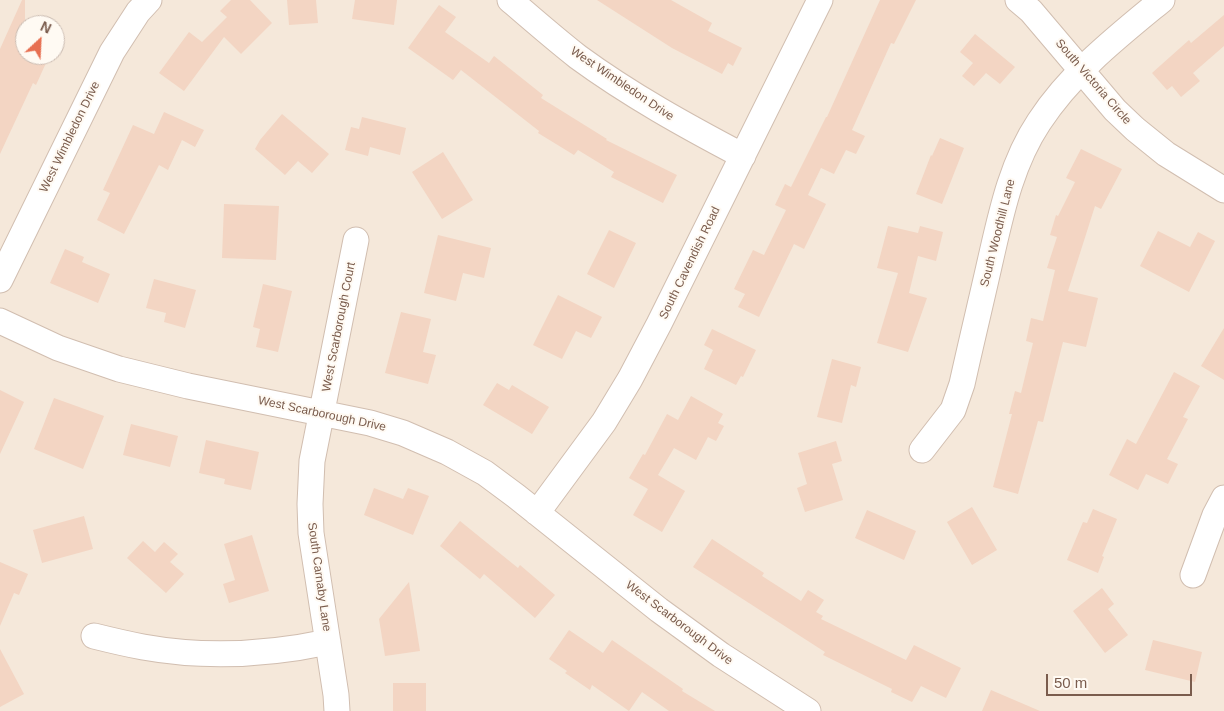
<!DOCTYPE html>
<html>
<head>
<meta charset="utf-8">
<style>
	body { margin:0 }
	#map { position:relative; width:1224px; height:711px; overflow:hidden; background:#fdf6ec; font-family:Helvetica,sans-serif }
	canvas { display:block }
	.north { position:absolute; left:15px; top:15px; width:50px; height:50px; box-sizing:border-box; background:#fffaf3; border:1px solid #cabbb1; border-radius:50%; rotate:25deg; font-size:14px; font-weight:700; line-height:20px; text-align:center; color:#7a5c4d }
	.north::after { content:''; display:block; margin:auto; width:18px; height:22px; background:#e76f51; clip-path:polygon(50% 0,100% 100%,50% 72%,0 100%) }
	.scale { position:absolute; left:1046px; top:674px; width:146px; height:22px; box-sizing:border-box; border:2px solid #7a5c4d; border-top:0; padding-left:6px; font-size:15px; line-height:18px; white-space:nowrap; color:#7a5c4d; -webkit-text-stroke:4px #fffaf3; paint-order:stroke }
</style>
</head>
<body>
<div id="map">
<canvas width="1224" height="711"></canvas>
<div class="north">N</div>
<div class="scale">50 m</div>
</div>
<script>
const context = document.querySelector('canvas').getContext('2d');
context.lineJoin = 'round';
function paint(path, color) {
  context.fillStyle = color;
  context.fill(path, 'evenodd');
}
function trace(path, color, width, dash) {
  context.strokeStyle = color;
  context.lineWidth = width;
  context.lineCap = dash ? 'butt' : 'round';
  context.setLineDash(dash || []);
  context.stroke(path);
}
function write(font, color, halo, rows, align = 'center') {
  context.font = font + ' Helvetica,sans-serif';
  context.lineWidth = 4;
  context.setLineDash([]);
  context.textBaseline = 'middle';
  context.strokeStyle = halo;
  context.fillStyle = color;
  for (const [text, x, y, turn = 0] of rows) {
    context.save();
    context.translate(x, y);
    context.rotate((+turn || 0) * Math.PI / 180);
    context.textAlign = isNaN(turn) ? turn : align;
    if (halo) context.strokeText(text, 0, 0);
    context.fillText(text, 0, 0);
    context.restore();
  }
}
const residential = new Path2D(`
	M0,0h1224v711h-1224zM25,25h30v30h-30z`);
const building = new Path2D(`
	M22,0h3v55h15l-2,5 8,3 -10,22 -3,-2 -33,71v-105z
	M231,0h19l22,23 -31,31 -17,-17 -40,54 -25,-18 30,-41 13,10 25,-25 -7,-6z
	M287,0h29l2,23 -29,2z
	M355,0h42l-3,25 -42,-6z
	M597,0h74l41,23 -4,8 34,17 -9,18 -5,-3 -6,11 -50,-26z
	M880,0h36l-22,44 -3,-1 -39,87 13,6 -9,18 -10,-4 -12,24 -13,-6 -13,27 18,9 -22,45 -10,-5 -35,73 -21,-10 7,-13 -11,-5 19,-39 11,5 22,-45 -11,-5 10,-21 6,3 35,-70h1z
	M439,5l17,12 -11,15 44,31 5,-7 49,39 -2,3 66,41 -1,1 71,35 -14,28 -52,-26 3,-5 -36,-22 -4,5 -36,-22 1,-2 -78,-61 -8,10 -45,-32z
	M1224,15v31l-31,27 7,8 -19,16 -9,-11 -5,4 -15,-17 37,-33 2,3z
	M975,34l40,33 -15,17 -14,-11 -12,13 -12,-10 11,-13 -13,-11z
	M164,112l40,18 -9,17 -13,-7 -14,30 -9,-5 -35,69 -27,-14 13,-27 -7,-3 30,-65 21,9z
	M282,114l47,40 -17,19 -14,-12 -13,14 -30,-26 5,-9z
	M362,117l44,11 -6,27 -30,-8 -2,9 -23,-6 6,-23 8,2z
	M940,138l24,10 -22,56 -26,-10 15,-39 1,1z
	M1081,149l41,20 -21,40 -6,-3 -27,85 30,7 -12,49 -23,-5 -20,80 -5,-1 -20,73 -25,-7 19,-73h-3l6,-23 6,2 12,-50 -7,-2 5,-23 12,3 12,-51 -8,-2 10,-31 -7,-2 6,-20 2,1 17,-34 -9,-4z
	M443,152l30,48 -31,19 -30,-47z
	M224,204l55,2 -3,54 -54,-2z
	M888,226l30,7 2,-7 23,6 -7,29 -18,-5 -9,37 18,5 -19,54 -31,-9 21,-70 -21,-5z
	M609,230l27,13 -22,45 -27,-14z
	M1158,231l32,16 8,-15 17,9 -26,51 -49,-26z
	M438,235l53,13 -7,30 -21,-5 -7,28 -32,-8z
	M65,249l19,8 -2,5 28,12 -12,29 -48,-20z
	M154,279l42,11 -11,38 -21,-6 2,-9 -20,-5z
	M263,284l29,7 -14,61 -22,-5 4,-18 -7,-2z
	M558,295l44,22 -11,21 -15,-7 -14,28 -29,-14z
	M401,312l30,7 -8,33 13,3 -8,29 -43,-11z
	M1224,328v52l-23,-14z
	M712,329l44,21 -13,27 -2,-1 -5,9 -32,-16 9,-19 -9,-5z
	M832,359l29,8 -5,20 -5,-2 -9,38 -25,-6z
	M1174,372l26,14 -17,31 5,2 -21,40 11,5 -10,20 -22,-10 -8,16 -29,-15 18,-36 9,5z
	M497,383l12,7 3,-5 37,22 -17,27 -49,-29z
	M0,390l24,12 -24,52z
	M691,396l32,18 -5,9 6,3 -8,15 -8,-4 -12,23 -22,-12 -16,27 27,16 -23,41 -29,-17 15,-26 -19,-11 14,-24 2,1 22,-41 11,6z
	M54,398l50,18 -21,53 -49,-20z
	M131,424l47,12 -8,31 -47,-12z
	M206,440l53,12 -8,38 -27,-6 1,-5 -26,-6z
	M836,441l6,20 -10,3 11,36 -38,12 -8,-24 10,-4 -9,-31z
	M374,488l29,11 5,-11 21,8 -16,39 -49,-20z
	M972,507l25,43 -25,15 -25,-43z
	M1093,509l24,10 -15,37 2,1 -6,16 -31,-13 16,-38 4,1z
	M867,510l49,21 -12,29 -49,-22z
	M84,516l9,33 -51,14 -9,-33z
	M460,521l58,47 2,-3 35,30 -20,23 -51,-44 -4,5 -40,-33z
	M252,535l17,56 -40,12 -6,-19 12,-4 -11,-36z
	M712,539l52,34 -2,3 39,25 7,-11 16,10 -8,12 7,4 -2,3 85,41 8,-15 47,23 -15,30 -25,-12 -9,16 -21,-10 1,-3 -69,-34 2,-3 -132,-85z
	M143,541l12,11 9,-10 14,12 -8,8 14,12 -18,19 -39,-35z
	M0,562l28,12 -9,21 -5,-2 -14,33z
	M409,582l11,69 -35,5 -6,-37z
	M1102,588l12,16 -6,5 20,26 -23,18 -32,-42z
	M569,630l34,23 9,-13 71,49 -1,2 33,20h-46l-27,-19 -13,19 -37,-26 -2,5 -25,-17 2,-2 -18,-12z
	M1153,640l49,12 -7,30 -50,-12z
	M0,649l24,45 -24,13z
	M393,683h33v28h-33z
	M991,690l49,21h-58z`);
const minor = new Path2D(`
	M510,0c22,19 45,39 68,57 52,38 108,69 165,99
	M1018,0l13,11 84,99 20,19 31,25 58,36
	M0,280l112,-228 26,-40 11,-12
	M0,321l58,27 61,21 69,17 182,37 33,10 44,19 38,21 31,23 143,114 62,45 87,56
	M922,450l31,-40 9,-26c9,-41 19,-82 28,-122 11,-48 21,-98 49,-140 32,-49 78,-85 123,-122
	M537,513l67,-91 26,-43 29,-55 161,-324
	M1193,575l22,-60 9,-17
	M94,636c16,4 33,8 49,11 61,11 124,8 185,-5
	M337,711l-1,-16 -25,-162 -1,-29 2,-43 44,-221`);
const streetNames = [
	["South Victoria Circle",1093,82,49],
	["West Wimbledon Drive",622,84,34],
	["West Wimbledon Drive",70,137,-64],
	["South Woodhill Lane",998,233,-76],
	["South Cavendish Road",690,263,-64],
	["West Scarborough Court",339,327,-79],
	["West Scarborough Drive",322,414,12],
	["South Carnaby Lane",319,577,82],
	["West Scarborough Drive",679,623,37]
];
paint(residential, '#f5e8da');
paint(building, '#f3d5c3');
trace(minor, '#d1beb0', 27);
trace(minor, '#fff', 25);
write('12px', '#7a5c4d', '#fffaf3', streetNames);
</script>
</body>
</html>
